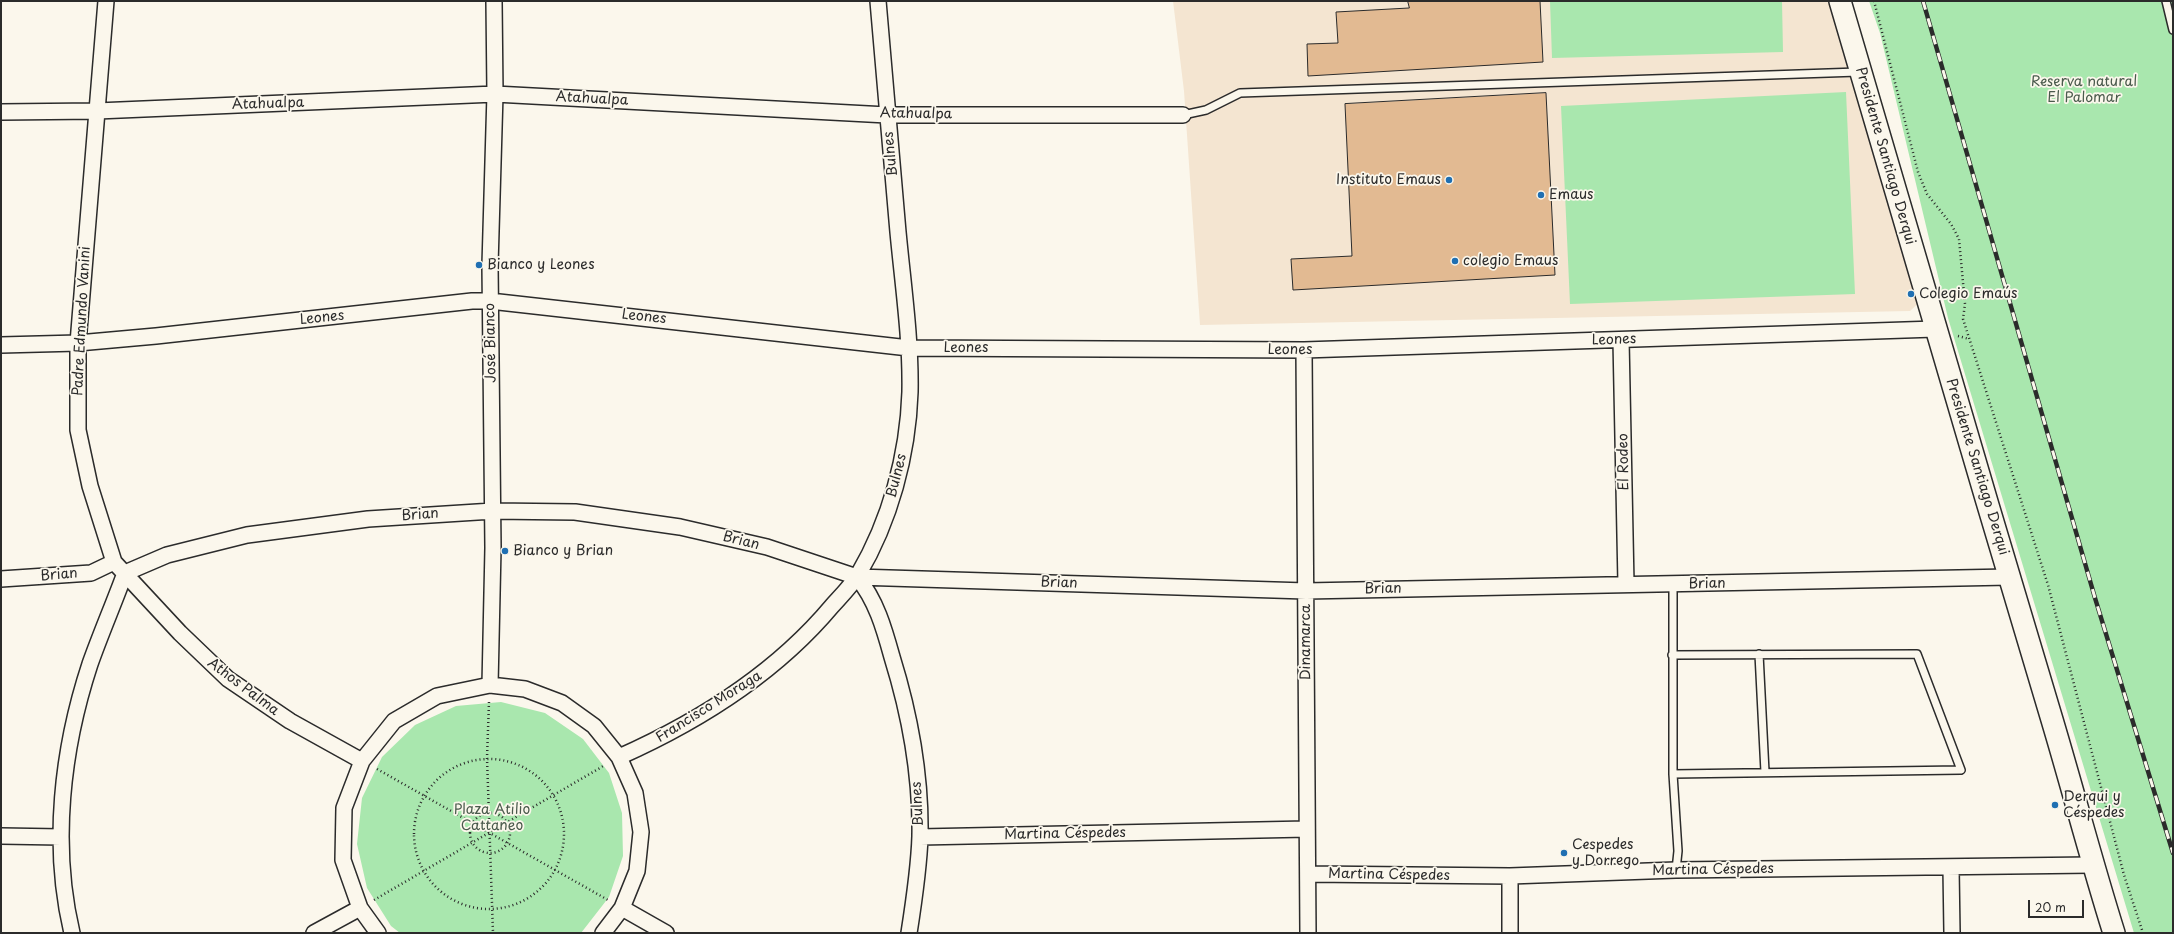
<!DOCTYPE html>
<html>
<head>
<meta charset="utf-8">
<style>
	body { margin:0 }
	#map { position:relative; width:2174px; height:934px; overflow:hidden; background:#fbf7ec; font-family:"Playpen Sans",sans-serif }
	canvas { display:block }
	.frame { position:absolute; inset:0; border:2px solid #2b2b2b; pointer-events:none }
	.scale { position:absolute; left:2028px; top:900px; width:56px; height:18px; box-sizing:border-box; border:2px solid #2b2b2b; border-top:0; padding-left:5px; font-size:12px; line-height:14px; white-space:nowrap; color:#2b2b2b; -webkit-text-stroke:3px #fbf7ec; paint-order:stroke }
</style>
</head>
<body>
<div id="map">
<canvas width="2174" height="934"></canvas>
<div class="frame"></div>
<div class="scale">20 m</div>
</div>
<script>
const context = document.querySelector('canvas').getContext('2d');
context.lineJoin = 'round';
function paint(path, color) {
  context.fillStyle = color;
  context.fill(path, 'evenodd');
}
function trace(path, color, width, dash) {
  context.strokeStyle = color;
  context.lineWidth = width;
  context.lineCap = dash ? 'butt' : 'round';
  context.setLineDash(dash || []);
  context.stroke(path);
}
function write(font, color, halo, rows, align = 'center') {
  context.font = font + ' "Playpen Sans",sans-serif';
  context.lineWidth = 3.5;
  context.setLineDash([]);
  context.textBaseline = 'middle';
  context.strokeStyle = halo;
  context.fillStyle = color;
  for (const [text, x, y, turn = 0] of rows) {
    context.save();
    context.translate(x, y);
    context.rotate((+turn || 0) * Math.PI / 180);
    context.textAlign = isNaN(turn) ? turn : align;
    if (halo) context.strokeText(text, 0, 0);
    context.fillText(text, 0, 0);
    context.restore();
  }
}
const built = new Path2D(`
	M1173,1h661l89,298 -13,12 -710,14 -16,-234z`);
const green = new Path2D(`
	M1550,1h232l1,51 -231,6z
	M1869,1h304v932h-39l-186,-615 -68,-285z
	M1846,92l9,202 -285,10 -9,-198z
	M501,702l44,11 38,26 26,34 13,40 1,43 -14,41 -28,36h-181l-9,-7 -24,-38 -10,-44 5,-46 20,-41 33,-32 41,-19z`);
const building = new Path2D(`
	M1408,1h132l3,61 -235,14 -1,-32 31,-1 -2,-31 73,-4z
	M1546,93l9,182 -262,15 -2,-31 61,-3 -7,-152z`);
const path = new Path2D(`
	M1874,1l44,171 9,22 24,30 8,15 6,65 -2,15 85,266 76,290 19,58
	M1958,336l11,3
	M489,702l-2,56 6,175
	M414 834a75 75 0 1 1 150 0a75 75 0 1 1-150 0Z
	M377,769l231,131
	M470 833a20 20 0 1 1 40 0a20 20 0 1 1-40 0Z
	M374,900l231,-135`);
const lane = new Path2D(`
	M2166,1l7,29
	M1183,115l23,-5 34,-17 618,-21
	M1673,585v189l5,77 -2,19
	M1759,654l6,118
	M1672,655l245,-1 44,116 -288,4`);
const street = new Path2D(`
	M106,1l-28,342v87l12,56 24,76 66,71 48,46 62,42 72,40
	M1,112l96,-1 398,-17 392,21h296
	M1621,340l5,244
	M1,345l77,-2 78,-7 316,-35h18l419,47 395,2 631,-21
	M1304,350l4,583
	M125,573l42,-18 80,-20 121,-16 125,-8 82,1 105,15 87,20 90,30 449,14 703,-14
	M857,577c19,23 27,51 35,80 18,58 29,119 28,179 -1,33 -6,65 -11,97
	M1,579l90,-6 23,-11
	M490,685l3,-137 -3,-283 5,-171 -1,-93
	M619,757c81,-36 156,-83 213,-151 9,-10 19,-20 26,-31 32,-54 50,-120 52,-183 1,-53 -7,-107 -12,-160 -7,-77 -14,-154 -20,-231
	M1,836l60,1
	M920,837l387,-8
	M1951,868l1,65
	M1309,874l201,2 166,-6 416,-5
	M1510,876v57
	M622,908l44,25
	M72,933c-21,-88 -10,-184 18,-269 11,-31 24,-61 35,-91
	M314,933l46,-25
	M378,933l-18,-25 -17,-48 1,-52 18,-47 32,-40 43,-25 53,-11 35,4 37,14 32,23 25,31 16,36 6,39 -4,39 -15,37 -19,25`);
const secondary = new Path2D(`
	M1840,1c69,238 139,475 210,712 22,73 41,147 64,220`);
const rail = new Path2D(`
	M1923,1l172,597 78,255`);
const markers = [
	[1449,180,4,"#1f6fb2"],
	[1541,195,4,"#1f6fb2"],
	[1455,261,4,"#1f6fb2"],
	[479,265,4,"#1f6fb2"],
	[1911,294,4,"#1f6fb2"],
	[505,551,4,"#1f6fb2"],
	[2055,805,4,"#1f6fb2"],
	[1564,853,4,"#1f6fb2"]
];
const parkNames = [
	["Reserva natural",2084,82],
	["El Palomar",2084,98],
	["Plaza Atilio",492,810],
	["Cattaneo",492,826]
];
const streetNames = [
	["Atahualpa",592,99,3],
	["Atahualpa",268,104,-2],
	["Atahualpa",916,114,1],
	["Bulnes",891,154,-96],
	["Presidente Santiago Derqui",1885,156,74],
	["Leones",644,317,6],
	["Leones",322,318,-6],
	["Padre Edmundo Vanini",82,321,-87],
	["Leones",1614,340,-2],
	["José Bianco",491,343,-91],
	["Leones",966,348],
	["Leones",1290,350],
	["El Rodeo",1624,462,-91],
	["Presidente Santiago Derqui",1977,467,73],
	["Bulnes",897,476,-76],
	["Brian",420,515,-4],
	["Brian",741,541,14],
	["Brian",59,575,-5],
	["Brian",1059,583,2],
	["Brian",1707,584,-1],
	["Brian",1383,589,-1],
	["Dinamarca",1306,642,-90],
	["Athos Palma",243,687,37],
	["Francisco Moraga",709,707,-32],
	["Bulnes",918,804,-93],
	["Martina Céspedes",1065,834,-1],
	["Martina Céspedes",1713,870,-1],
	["Martina Céspedes",1389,875,1]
];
const poiNames = [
	["Instituto Emaus",1441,180,"right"],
	["Emaus",1549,195],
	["colegio Emaus",1463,261],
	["Bianco y Leones",487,265],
	["Colegio Emaús",1919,294],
	["Bianco y Brian",513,551],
	["Derqui y",2063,797],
	["Céspedes",2063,813],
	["Cespedes",1572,845],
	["y Dorrego",1572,861]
];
paint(built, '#f4e5d1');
paint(green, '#a9e7ae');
paint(building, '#e2ba92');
trace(building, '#2b2b2b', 1);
trace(lane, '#2b2b2b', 10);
trace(street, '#2b2b2b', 18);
trace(secondary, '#2b2b2b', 24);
trace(path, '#2b2b2b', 2.5, [1, 3]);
trace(lane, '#fbf7ec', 7);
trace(street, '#fbf7ec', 15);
trace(secondary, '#fbf7ec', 21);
trace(rail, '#2b2b2b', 4.5);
trace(rail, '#fbf7ec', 3, [9]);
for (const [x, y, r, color] of markers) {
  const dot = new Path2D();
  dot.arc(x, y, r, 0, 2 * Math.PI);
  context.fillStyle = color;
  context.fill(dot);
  trace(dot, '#fbf7ec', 1.5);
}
write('14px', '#4a5a4c', '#fbf7ec', parkNames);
write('14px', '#2b2b2b', '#fbf7ec', streetNames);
write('14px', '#2b2b2b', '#fbf7ec', poiNames, 'left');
</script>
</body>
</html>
